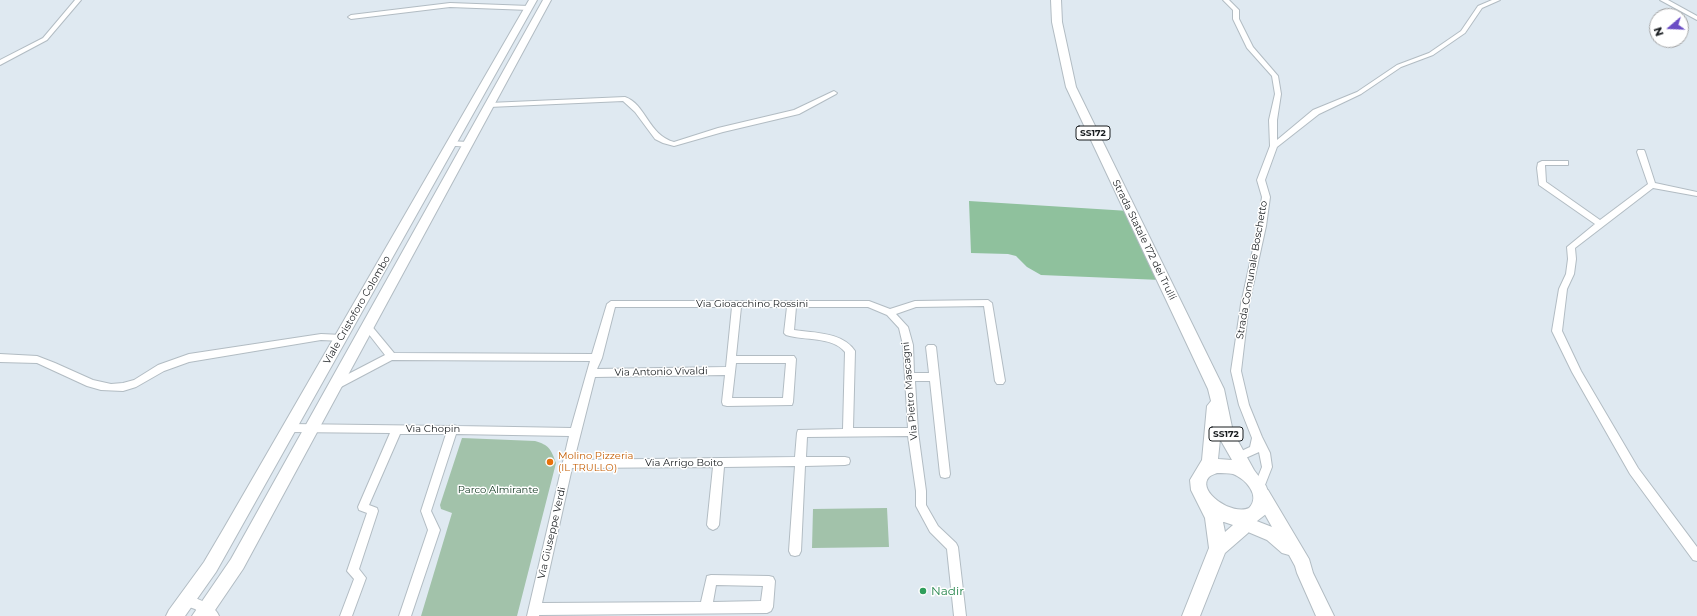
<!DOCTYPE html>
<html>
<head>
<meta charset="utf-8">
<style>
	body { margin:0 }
	#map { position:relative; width:1697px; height:616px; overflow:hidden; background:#dfe9f1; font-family:Montserrat,sans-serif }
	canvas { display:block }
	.north { position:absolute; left:1649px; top:8px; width:40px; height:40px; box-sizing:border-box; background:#fff; border:1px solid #a3a4a5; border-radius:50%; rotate:251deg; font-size:11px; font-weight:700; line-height:16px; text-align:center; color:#181c1f }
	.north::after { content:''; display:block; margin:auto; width:14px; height:18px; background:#6a4cc5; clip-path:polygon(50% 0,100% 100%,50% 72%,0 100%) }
</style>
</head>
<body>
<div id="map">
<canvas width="1697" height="616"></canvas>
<div class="north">N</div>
</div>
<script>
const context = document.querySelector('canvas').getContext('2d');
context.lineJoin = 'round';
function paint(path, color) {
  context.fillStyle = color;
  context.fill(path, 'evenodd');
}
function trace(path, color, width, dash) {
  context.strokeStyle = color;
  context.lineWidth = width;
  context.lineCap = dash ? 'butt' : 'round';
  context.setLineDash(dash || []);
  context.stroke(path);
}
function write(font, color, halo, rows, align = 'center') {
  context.font = font + ' Montserrat,sans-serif';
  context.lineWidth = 3;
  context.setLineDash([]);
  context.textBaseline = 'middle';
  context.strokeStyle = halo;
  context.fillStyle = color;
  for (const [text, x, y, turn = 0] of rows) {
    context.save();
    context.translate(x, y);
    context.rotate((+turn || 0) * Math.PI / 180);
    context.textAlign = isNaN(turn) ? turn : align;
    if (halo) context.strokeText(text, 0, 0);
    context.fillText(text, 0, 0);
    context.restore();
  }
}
const green = new Path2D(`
	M462,438l73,3c14,4 16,8 21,22l-39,153h-96l31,-103 -11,-4 -1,-4z
	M887,508l2,39 -77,1 1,-39z`);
const forest = new Path2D(`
	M969,201l160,10 32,69 -120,-5 -14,-8 -11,-11 -8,-2 -37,-1z`);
const street = new Path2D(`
	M75,0h6l-34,40 -47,25v-5l43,-22z
	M1223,0h6l10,10v9l14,28 25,29 3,18 -4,26v20l36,-30 44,-18 40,-27 32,-12 32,-22 17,-25 14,-6h8l-18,8 -17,25 -32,22 -32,12 -40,27 -42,20 -42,33 -12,33 5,17 -4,29 -17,78 -8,67 8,34 13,32 8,16 2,14 -9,23 -4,2 -4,-2 -1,-3 8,-20 -3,-15 -20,9 -4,-1 -1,-3 1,-3 15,-7 2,-9 -13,-33 -8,-34 10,-67 17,-78 4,-29 -5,-17 13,-34 -1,-26 6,-26 -3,-18 -25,-28 -14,-29v-9z
	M1660,0h8l29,16v4z
	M450,3l79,3 3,2 -3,2 -79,-3 -99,12 -3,-2 3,-2z
	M834,91l3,2 -1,1 -37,20 -76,18 -49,14 -11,-3 -8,-4 -20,-27 -12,-11 -134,6 -4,-2 4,-2 136,-6c21,7 23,38 49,45l44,-14 76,-18z
	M449,141l19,1 4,2c-5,4 -16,2 -23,1z
	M1638,150h6l1,2 10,31 42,9v4l-44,-8 -78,60 1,11 -2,15 -7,15 -5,42 19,40 57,97 59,79v14l-4,-1 -63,-86 -58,-102 -20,-41 7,-42 7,-15 2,-15 -1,-12 28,-23 -56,-39 -2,-17 1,-5 4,-2h26v4h-23l1,17 54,38 48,-36 -11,-32z
	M988,300l4,3 13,78 -2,3h-6l-2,-3 -11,-75 -68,1 -20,7 12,13 5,18 1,28h15l-3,-26 2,-2h6l2,2 14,127 -1,3 -4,1 -4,-1 -1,-3 -10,-93h-15l3,51 8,59v14l12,21 18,17 2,4 8,69h-12l-7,-67 -17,-17 -14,-26v-15l-8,-55 -101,1 -1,20h39l4,1 1,3 -1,3 -4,1 -40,1 -4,85 -2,4 -4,1 -4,-1 -2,-4 6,-85 -71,1 -5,58 -2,3 -4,2 -4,-2 -2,-3 6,-58 -141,1 -30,135 159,-1 6,-26 4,-1 58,1 4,1 2,4 -2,26 -2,4 -4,2 -228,2v1h-12l42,-180 -113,-2 -25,77 9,19 -29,86h-12l29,-86 -7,-19 25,-77h-46l-31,71 8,3 1,3 -19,58 7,9 -14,38h-12l14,-37 -7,-8 20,-58 -8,-3 -1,-3 32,-74 -100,-1 -4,-1 -1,-3 1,-3 4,-1 159,2 4,-1 4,1 114,2 19,-67 -198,-1 -53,28h-6l-2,-3 2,-3 52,-27 -21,-27 -2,-2 2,-2h6l24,29 198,1 15,-50 4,-3h258l21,8 25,-8zM615,307h117l-6,60 -129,2 5,-11zM741,307h46l-3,26 2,2c19,6 46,1 59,17l-2,77 -45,1 -1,3 -2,24 -221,3 21,-83 130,-2 -3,27 1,3 4,1 65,-1 1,-3 3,-43 -2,-3h-58zM796,307h72l19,8 12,13 4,17 5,83h-55l2,-77c-12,-19 -41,-18 -61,-21zM736,363h50l-3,35h-51zM716,585l47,1 -2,15 -48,1z
	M321,334l21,1 3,1 2,2 -2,2 -3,1 -21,-1 -132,22 -25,9 -28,16 -13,4 -22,-1 -14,-4 -50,-23 -37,-1v-8l37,2 18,7 38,17 18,4 12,-1 11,-3 24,-15 31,-11z
	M187,595c11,4 27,9 32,21h-15l-9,-7 -12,-4 -2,-4 2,-4z`);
const secondary = new Path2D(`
	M529,0h8l-321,572 -31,44h-19l3,-6 35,-48 20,-34z
	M543,0h8l-308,569 -32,47h-19l39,-57z
	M1262,488l6,2 41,69 4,14 21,43h-18l-19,-43 -2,-7 -6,-11 -7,-2 -15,-13 -19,-8 -2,-5 2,-5 6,-2 18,7 -18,-32 2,-5z`);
const primary = new Path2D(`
	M1051,0h10l1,22 14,65 148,302 9,43 21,38 12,16 4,11v6l-4,11 -9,7 -9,12 -23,20 -25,63h-18l27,-68 -4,-30 -14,-28 -1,-10 12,-20 5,-54 4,-5 -3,-12 -142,-302 -14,-65zM1220,439l12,21 -14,-1zM1217,473c5,0 11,0 16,1 13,5 28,22 16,34 -17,8 -53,-17 -40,-31 2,-2 6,-3 8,-4zM1223,522h1l9,3 -8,7z`);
const markers = [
	[550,462,4,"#e8710a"],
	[923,591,4,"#2e9e5b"]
];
const shields = [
	[1093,133,34],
	[1226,434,34]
];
const shieldNames = [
	["SS172",1093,133],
	["SS172",1226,434]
];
const streetNames = [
	["Strada Statale 172 dei Trulli",1144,240,64],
	["Strada Comunale Boschetto",1252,270,-80],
	["Via Gioacchino Rossini",752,304],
	["Viale Cristoforo Colombo",357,310,-60],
	["Via Antonio Vivaldi",661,372,-1],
	["Via Pietro Mascagni",910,391,-95],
	["Via Chopin",433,429],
	["Via Arrigo Boito",684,463],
	["Via Giuseppe Verdi",552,533,-77]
];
const foodNames = [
	["Molino Pizzeria",558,456],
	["(IL TRULLO)",558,468]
];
const parkNames = [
	["Parco Almirante",498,490]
];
const nearLeisurenames = [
	["Nadir",931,591]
];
paint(green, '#a2c2aa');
paint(forest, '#8fc19d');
trace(street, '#b2bcc3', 2);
trace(secondary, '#b2bcc3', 2);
trace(primary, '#b2bcc3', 2);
paint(street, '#fff');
paint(secondary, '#fff');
paint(primary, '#fff');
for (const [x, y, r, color] of markers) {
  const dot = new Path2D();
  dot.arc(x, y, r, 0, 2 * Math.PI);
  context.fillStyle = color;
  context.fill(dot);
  trace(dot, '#fff', 1.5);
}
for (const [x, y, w] of shields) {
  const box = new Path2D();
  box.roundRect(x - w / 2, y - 7, w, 14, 3);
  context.fillStyle = '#fff';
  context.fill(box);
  trace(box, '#181c1f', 1);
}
write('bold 9px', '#181c1f', null, shieldNames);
write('10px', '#181c1f', '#fff', streetNames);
write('10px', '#c56008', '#fff', foodNames, 'left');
write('10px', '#0c341c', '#fff', parkNames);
write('12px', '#27864d', '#fff', nearLeisurenames, 'left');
</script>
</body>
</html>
